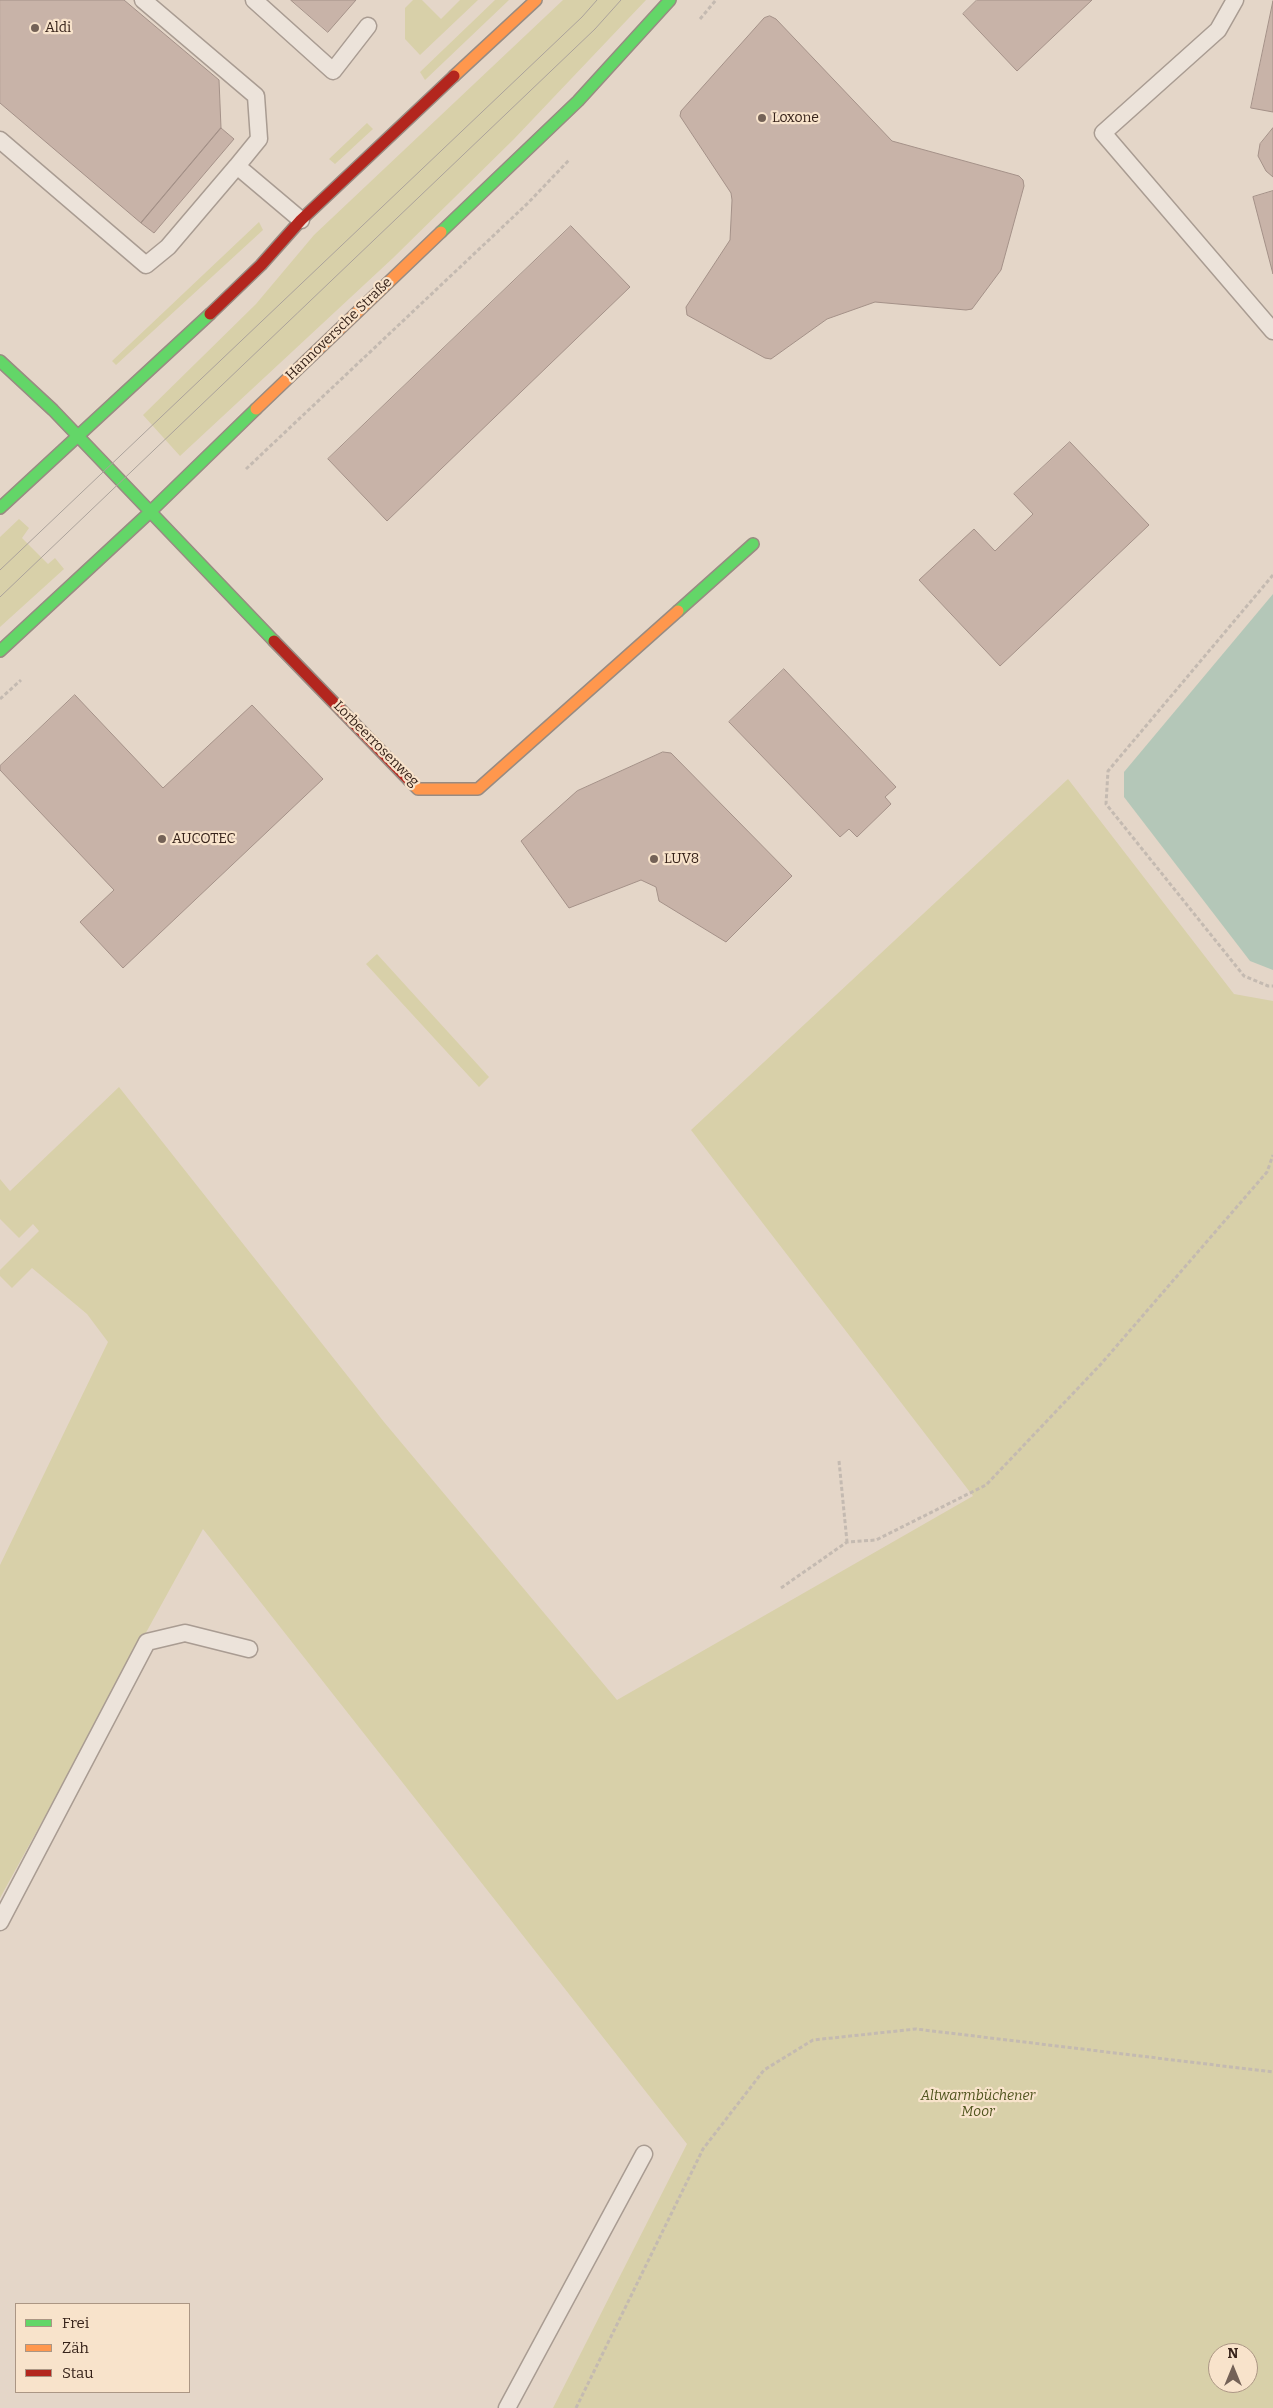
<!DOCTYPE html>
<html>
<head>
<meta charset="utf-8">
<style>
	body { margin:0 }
	#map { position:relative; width:1273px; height:2408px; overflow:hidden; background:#e4d6c8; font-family:Bitter,serif }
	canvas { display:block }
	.legend { position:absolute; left:15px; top:2303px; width:175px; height:90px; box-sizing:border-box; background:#f8e3cb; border:1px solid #ab9684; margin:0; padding:6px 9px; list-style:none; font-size:15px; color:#37231a }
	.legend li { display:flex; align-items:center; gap:10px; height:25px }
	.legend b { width:25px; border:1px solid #ab9684 }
	.north { position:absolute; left:1208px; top:2343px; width:50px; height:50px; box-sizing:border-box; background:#f8e3cb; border:1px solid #ab9684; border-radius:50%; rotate:0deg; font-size:14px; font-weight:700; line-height:20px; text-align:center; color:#37231a }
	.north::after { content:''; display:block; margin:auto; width:18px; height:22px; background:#746257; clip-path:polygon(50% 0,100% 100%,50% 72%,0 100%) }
</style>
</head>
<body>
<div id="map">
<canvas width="1273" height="2408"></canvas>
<ul class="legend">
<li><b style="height:6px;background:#63d668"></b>Frei</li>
<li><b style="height:6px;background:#ff974d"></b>Zäh</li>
<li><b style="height:6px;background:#b3261e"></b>Stau</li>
</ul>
<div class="north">N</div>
</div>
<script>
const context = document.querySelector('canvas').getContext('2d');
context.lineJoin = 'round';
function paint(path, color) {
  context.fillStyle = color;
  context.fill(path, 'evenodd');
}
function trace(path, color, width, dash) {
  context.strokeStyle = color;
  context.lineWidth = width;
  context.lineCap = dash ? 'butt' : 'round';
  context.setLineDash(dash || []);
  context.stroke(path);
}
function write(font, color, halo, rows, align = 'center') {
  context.font = font + ' Bitter,serif';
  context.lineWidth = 4.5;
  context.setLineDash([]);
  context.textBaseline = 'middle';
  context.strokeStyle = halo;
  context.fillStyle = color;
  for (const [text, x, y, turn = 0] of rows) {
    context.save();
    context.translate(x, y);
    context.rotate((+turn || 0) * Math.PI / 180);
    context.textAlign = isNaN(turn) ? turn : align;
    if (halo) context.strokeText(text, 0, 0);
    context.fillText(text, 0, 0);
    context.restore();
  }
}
const green = new Path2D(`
	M413,0h9l19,19 19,-19h18l-58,55 -15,-16v-31z
	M495,0h14l-84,80 -5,-8z
	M563,0h83l-132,139 -121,119 -213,198 -37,-41 113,-111 58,-69z
	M367,123l6,6 -38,35 -6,-5z
	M259,222l4,8 -147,135 -4,-4z
	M19,519l10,9 -7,10 26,26 7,-6 9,11 -64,58v-90z
	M1068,779l166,215 39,7v1407h-720l134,-264 -484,-615 -203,369v-333l108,-223 -21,-28 -55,-46 -20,20 -12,-12v-6l39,-39 -6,-7 -14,14 -19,-19v-40l10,12 109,-104 265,335 233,278 356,-204 -282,-366zM1218,2353h30v30h-30z
	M377,954l112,123 -10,10 -113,-123z`);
const water = new Path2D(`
	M1273,594v376l-23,-9 -126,-164v-25z`);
const building = new Path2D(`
	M0,0h124l95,80 2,48 -80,95 -141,-120z
	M291,0h65l-28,32z
	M977,0h115l-75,71 -54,-57z
	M1273,1v111l-22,-4z
	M770,16l6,3 116,122 127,35 4,4 1,6 -23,84 -29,39 -6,1 -91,-8 -48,17 -56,40 -6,-1 -78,-43 -1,-8 44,-67 2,-40 -1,-7 -51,-77 1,-5 83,-93z
	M221,128l13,11 -80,94 -13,-10z
	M1273,128v49l-7,-6 -8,-15 2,-12z
	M1273,191v83l-20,-77z
	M571,226l59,61 -243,234 -59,-62z
	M1070,442l79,83 -149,141 -81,-86 55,-51 21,22 38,-37 -19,-20z
	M784,669l112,118 -11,10 6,7 -34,33 -8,-8 -9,8 -111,-115z
	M75,695l88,93 89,-83 71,74 -200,189 -43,-46 34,-32 -114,-120v-4z
	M663,752l8,1 121,123 -66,66 -67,-41 -3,-14 -15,-7 -72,28 -48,-67 56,-50z`);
const path = new Path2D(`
	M700,19l16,-19
	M246,469l282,-266 42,-44
	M1273,575l-165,196 -2,33 138,172 24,10h5
	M0,699l21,-19
	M839,1461l8,81
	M781,1588l66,-46 29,-2 110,-55 115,-121 166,-192 6,-17
	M576,2408l127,-259 61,-79 49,-30 103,-11 357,43`);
const lane = new Path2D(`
	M143,0l113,96 3,43 -22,27
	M254,0l79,71 35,-45
	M1235,0l-17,30 -115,103 170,198
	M0,140l146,125 22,-18 69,-81 64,54
	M0,1922l147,-280 38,-9 64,16
	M507,2408l137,-254`);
const fast = new Path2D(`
	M441,232l137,-131 92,-101
	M0,361l53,49 221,231
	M0,508l210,-194
	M678,611l75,-67
	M0,651l149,-138 107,-104`);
const slow = new Path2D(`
	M454,76l82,-76
	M256,409l185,-177
	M409,780l9,9h60l200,-178`);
const jam = new Path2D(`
	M210,314l51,-49 40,-45 153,-144
	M274,641l135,139`);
const tram = new Path2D(`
	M0,570l582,-553 15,-17
	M0,597l595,-568 26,-29`);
const markers = [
	[35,28,5,"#746257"],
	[762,118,5,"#746257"],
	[162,839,5,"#746257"],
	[654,859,5,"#746257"]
];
const poiNames = [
	["Aldi",45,28],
	["Loxone",772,118],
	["AUCOTEC",172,839],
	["LUV8",664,859]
];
const streetNames = [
	["Hannoversche Straße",339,329,-44],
	["Lorbeerrosenweg",376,744,45]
];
const parkNames = [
	["Altwarmbüchener",978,2096],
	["Moor",978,2112]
];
paint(green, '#d8d0a9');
paint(water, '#b4c7b8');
paint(building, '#c8b3a8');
trace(building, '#a49188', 1);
trace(lane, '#a99c92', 19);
trace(fast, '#988b82', 14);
trace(slow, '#988b82', 14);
trace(jam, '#988b82', 14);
trace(path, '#c4bab1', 3, [4, 2.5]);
trace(lane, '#ece3da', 16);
trace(fast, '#63d668', 11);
trace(slow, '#ff974d', 11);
trace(jam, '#b3261e', 11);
trace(tram, '#aba29b', 1);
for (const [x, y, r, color] of markers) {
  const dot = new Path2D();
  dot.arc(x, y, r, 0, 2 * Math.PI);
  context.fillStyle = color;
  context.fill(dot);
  trace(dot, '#f8e3cb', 2);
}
write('14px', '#37231a', '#f8e3cb', poiNames, 'left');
write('14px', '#37231a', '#f8e3cb', streetNames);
write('italic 14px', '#51551f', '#f8e3cb', parkNames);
</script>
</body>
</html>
